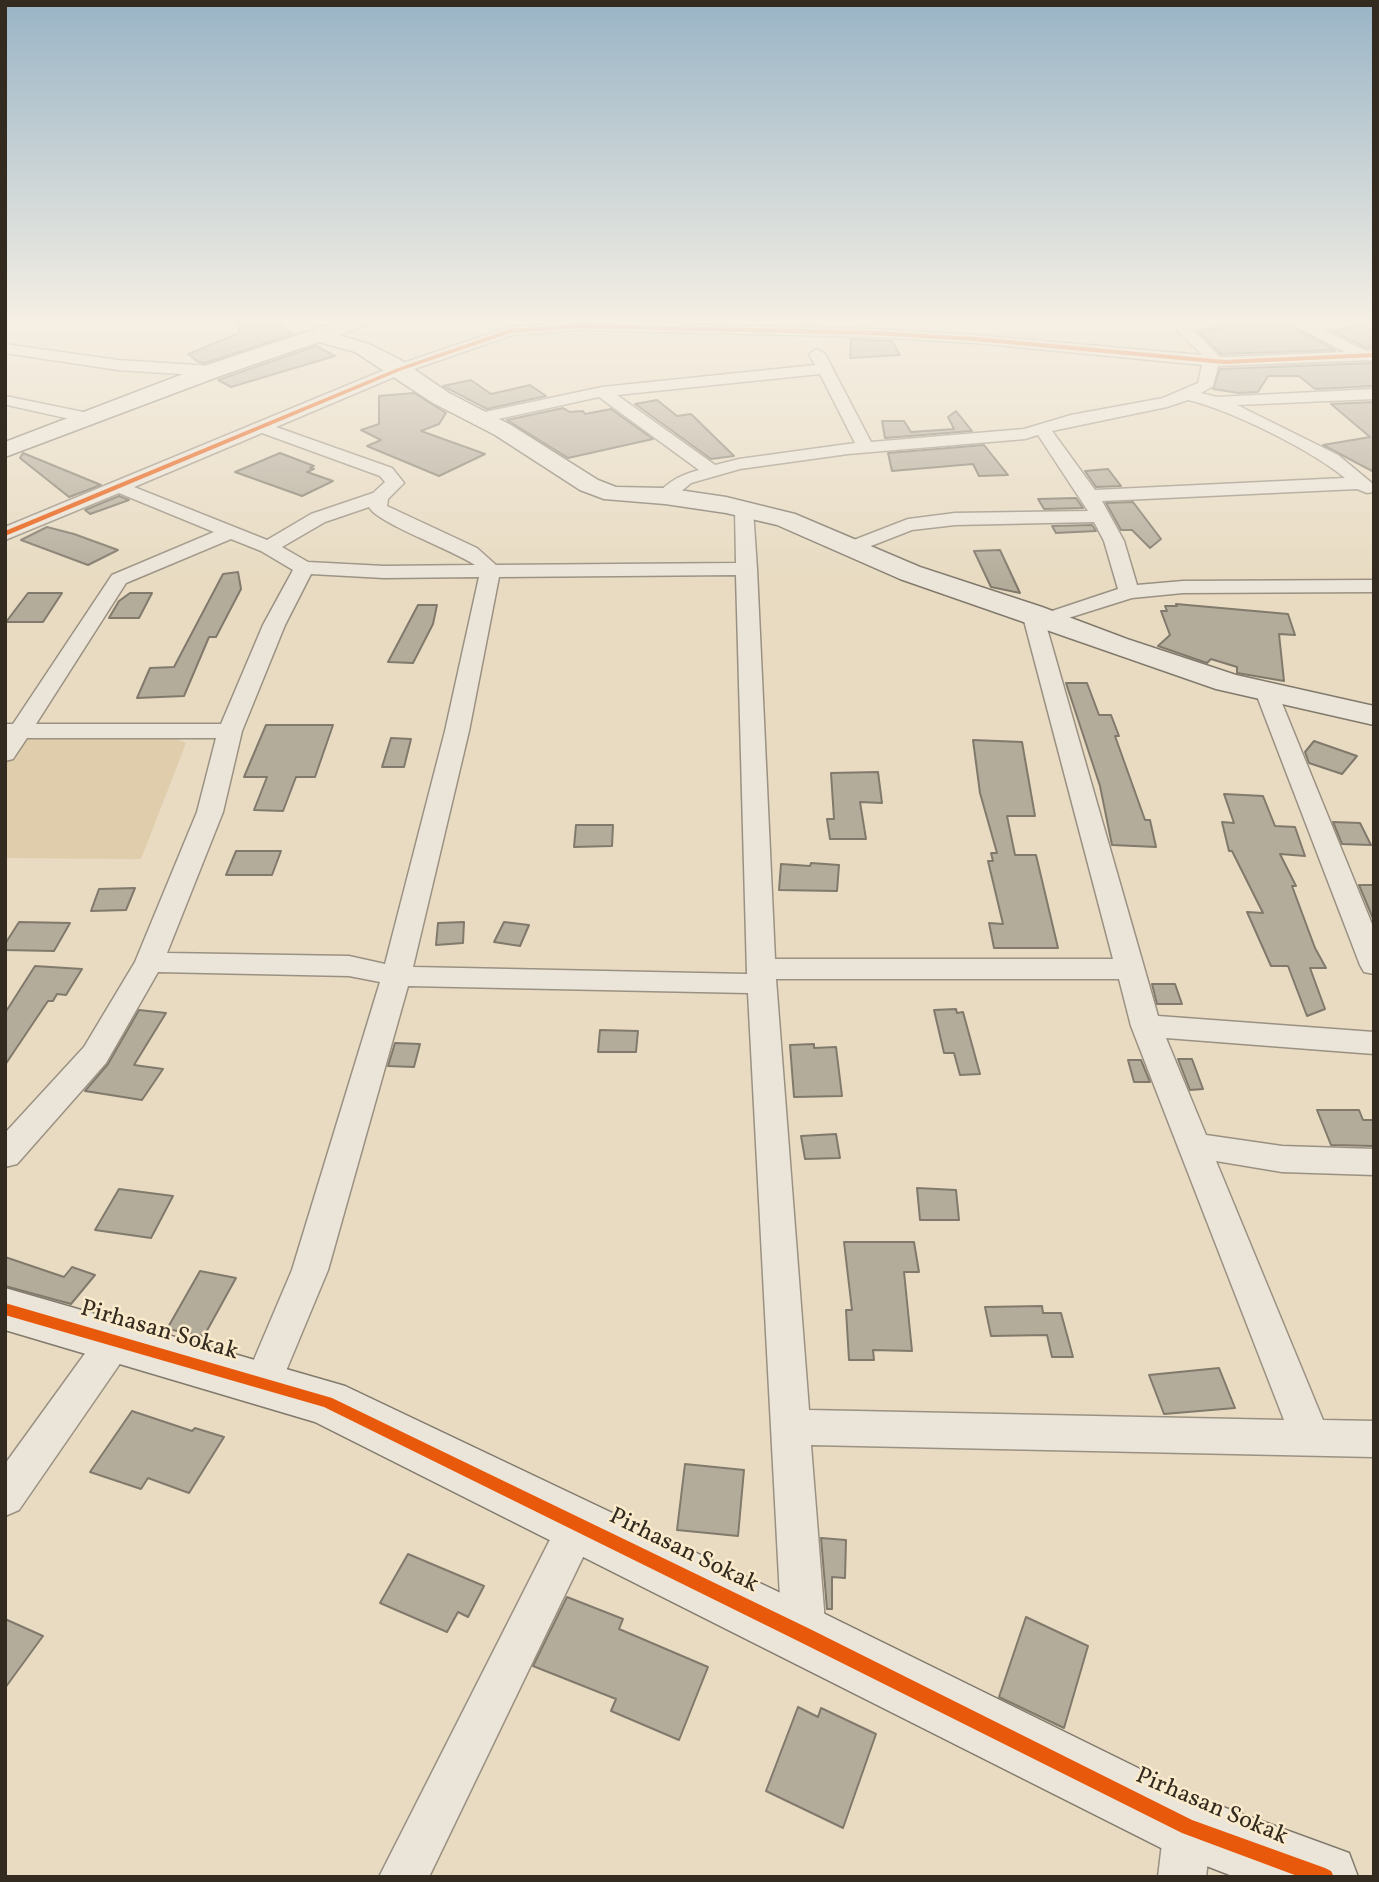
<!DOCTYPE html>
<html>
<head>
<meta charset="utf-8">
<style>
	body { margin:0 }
	#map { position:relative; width:1379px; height:1882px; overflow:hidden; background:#e8dbc2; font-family:Vollkorn,serif }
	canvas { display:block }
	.frame { position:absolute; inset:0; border:7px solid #332a20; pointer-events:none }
</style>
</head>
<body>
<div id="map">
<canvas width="1379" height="1882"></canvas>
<div class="frame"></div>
</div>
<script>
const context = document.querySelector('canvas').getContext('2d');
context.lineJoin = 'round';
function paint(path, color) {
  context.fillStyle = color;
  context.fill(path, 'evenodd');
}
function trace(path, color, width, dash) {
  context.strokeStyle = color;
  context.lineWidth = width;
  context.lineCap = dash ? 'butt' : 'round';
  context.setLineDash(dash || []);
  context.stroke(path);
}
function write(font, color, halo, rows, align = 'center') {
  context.font = font + ' Vollkorn,serif';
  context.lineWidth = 5;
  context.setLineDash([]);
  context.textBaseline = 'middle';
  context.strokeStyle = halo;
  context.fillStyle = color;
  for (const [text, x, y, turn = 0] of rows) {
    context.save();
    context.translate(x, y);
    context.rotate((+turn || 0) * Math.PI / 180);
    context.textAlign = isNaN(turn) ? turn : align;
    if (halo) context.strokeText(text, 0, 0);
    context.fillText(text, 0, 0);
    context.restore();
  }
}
const green = new Path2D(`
	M173,737l13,6 -45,116 -136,-1v-99l9,-15 16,-6z`);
const building = new Path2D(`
	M236,320h36l21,14 -88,29 -7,-1 -10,-8 52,-21z
	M1280,320l55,30 -114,4 -22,-22z
	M1374,320v27l-8,1 -34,-17 32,-4z
	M851,339l41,2 8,14 -50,3z
	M316,346l19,10 -104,31 -13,-7z
	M1374,363v23l-59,3 -16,-13h-31l-10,16 -19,1 -26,-4 7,-20z
	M471,380l20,14 39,-9 16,11 -59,13 -44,-23z
	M414,393l32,20 -7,11 -18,7 64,23 -46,22 -72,-30 14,-6 -20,-10 18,-6v-28z
	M657,400l20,16 14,-2 43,42 -23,3 -76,-55z
	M1374,402v70l-51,-27 47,-8 -39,-33z
	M563,408l7,4 13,-1 2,3 26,-5 42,30 -85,19 -61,-38z
	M956,411l16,20 -87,7 -3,-17h22l7,11 43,-3 -6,-12z
	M984,445l24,30 -29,1 -6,-12 -81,7 -4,-18z
	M23,453l78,32 -32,12 -49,-39z
	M280,453l34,13 -4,2 4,1 -7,3 26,9 -31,15 -67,-24z
	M1108,469l13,17 -25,1 -11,-16z
	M119,496l10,4 -39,14 -5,-4z
	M1076,498l7,10 -39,1 -6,-10z
	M1133,502l28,37 -11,9 -18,-18h-11l-15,-27z
	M1092,525l4,6 -40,2 -4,-7z
	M47,527l27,7 44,16 -30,15 -67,-25z
	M1000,550l20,43 -29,-6 -17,-36z
	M238,572l3,17 -25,48h-7l-25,59 -47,2 13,-30 24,-1 49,-93z
	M28,593h34l-19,29h-37z
	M130,593h22l-13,25h-30l10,-17z
	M1176,604l112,10 7,21 -16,-1 5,47 -47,-8v-6l-26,-8 -4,4 -49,-17 12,-11 -9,-24h6l-2,-5h12z
	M418,605h19l-4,19 -20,39 -25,-1z
	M1066,683h21l12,32h12l8,21h-4l30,84h5l6,27 -44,-2 -12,-59z
	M266,725h67l-18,52h-19l-13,34 -29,-1 13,-33h-23z
	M391,738l20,1 -7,28h-22z
	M973,740l49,2 13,74h-28l8,39h21l22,93h-64l-5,-25 14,1 -15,-63h5l-2,-8h6l-17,-60z
	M1314,741l43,15 -15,18 -33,-11 -4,-11z
	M878,772l4,31 -22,-1 6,37h-36l-3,-20h7l-3,-46z
	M1224,794l39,2 12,30 20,1 10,29 -25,-2 16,32h-4l23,62 11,20h-16l15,41 -18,7 -19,-50h-17l-24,-54 16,1 -31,-62h-3l-7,-29 12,1z
	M1333,822l27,1 11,22 -29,-1z
	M576,825h37l-1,21 -38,1z
	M236,851h45l-9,24h-46z
	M811,863l28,2 -2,26 -58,-1 2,-26 29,2z
	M1359,885h15v36z
	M135,888l-9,22 -35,1 8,-22z
	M19,922l51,1 -16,28 -49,-1v-6z
	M464,922l-1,21 -27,2 2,-22z
	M504,922l25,3 -9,21 -26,-4z
	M35,966l47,3 -16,26 -9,-1 -4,7h-5l-43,64v-52z
	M1152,984h23l7,20h-25z
	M956,1009l1,4 6,-1 17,62 -20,1 -6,-22h-10l-10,-43z
	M139,1010l27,3 -32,52 29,4 -21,31 -57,-9 23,-27z
	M600,1030l38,1 -2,21h-38z
	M395,1043l25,1 -6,23 -26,-1z
	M814,1044v4l22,-1 6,49 -48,1 -4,-52z
	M1178,1059h14l11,30 -13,1z
	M1128,1060h13l9,22h-16z
	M1317,1110h42l4,10h11v26l-43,-1z
	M836,1134l4,24 -35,1 -4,-23z
	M917,1188l39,2 3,30h-39z
	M119,1189l54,7 -22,42 -56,-8z
	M844,1242h70l5,30h-15l8,79 -39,-1 1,10h-25l-3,-50h6z
	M5,1257l59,20 8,-10 23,8 -24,29 -66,-18z
	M200,1271l36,7 -32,58 -37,-7z
	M1042,1306l1,7h18l12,44h-21l-5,-22 -56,1 -6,-29z
	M1219,1368l16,40 -71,6 -15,-39z
	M132,1411l60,20 3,-3 29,9 -35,56 -41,-15 -7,11 -51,-17z
	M685,1464l59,6 -6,66 -61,-6z
	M821,1538l25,2 -1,38 -13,-1v32h-5z
	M408,1554l76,32 -16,31 -10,-5 -11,20 -67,-29z
	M567,1597l56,22 -4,10 89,38 -29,73 -68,-29 5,-12 -83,-33z
	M1026,1617l62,29 -24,82 -65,-31z
	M5,1619l38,17 -38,52z
	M798,1707l20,10 3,-9 55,26 -33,94 -77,-37z`);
const street = new Path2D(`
	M5,320h10l-10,5z
	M1167,320l18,2 56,-2 -7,4 -41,6 27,27h5l120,-5 -61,-32h18l7,3 62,-3 -7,4 -41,6 43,21 8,-1v10l-156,6 -5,20 -12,7 16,4 157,-8v10l-137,6 101,50 35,29v8l-6,1 -10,-4 -255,12 22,40 13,44 46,-4 191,-1v12l-191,1 -51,5 -86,27 112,391 216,16v22l-208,-16 40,97 76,11 92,3v26l-92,-3 -66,-11 107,259 51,1v36l-563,-12 15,190 -7,15 -15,7 -15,-7 -7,-15 -34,-642 -340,-7 -80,284 -52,125 -13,5 -13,-5 -6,-12 48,-113 88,-288 -31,-6 -191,-4 -52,91 -89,101 -12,3v-34l79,-86 51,-85 62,-150 19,-74h-189l-14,21 -8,2v-37h8l99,-149 102,-43 -95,-39 -114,47v-13l389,-161 116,-39 69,-5 296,7 100,6 227,20zM579,330l296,7 100,6 227,22 -4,18 -35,15 -92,17 -47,14 -153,13 -46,-88 -8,-5 -8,5 6,11 -213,22 -122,26 -8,5 8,5 119,-26 100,73c-18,5 -31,11 -43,26l9,5 6,-1 20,-17 49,-14 108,-15 177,-15 13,-4 50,76 -133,2 -47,6 -62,24 -3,4 10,6 59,-23 43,-5 139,-3 10,19 14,48 -75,25 -4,-5h-14l-3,4 91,346h-338l-18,-390 -4,-60 -2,-4 -7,-2 -9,6 1,54 -240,2 -19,-17 -90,-42 1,-7 16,-16 -12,-15 -116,-41 130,-55 106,-37zM820,374l35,69 -116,16 -24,6 -98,-70zM1188,400c43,10 123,50 157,78l-250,12 -43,-59 115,-24zM262,433l118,43 5,6 -12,11 -62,21 -44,26 -133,-53zM369,507c8,16 84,43 106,58l-91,1 -76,-4 -26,-15 43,-25zM231,539l30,12 32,19 -30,55 -42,99h-185l90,-141zM311,574l73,4 95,-1 -34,154 -60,233 -36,-8 -182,-3 56,-141 19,-81 43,-106zM736,575l11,399 -334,-7 56,-236 30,-154zM776,979h343l12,47 153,394 -475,-10z
	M5,344l113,16 94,6 8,5 -8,5 -94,-6 -113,-17z
	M5,396l83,17 8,5 -8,5 -81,-18z
	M1266,684l8,2 3,5 97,238v45l-10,-2 -4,-7 -105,-274 3,-5z
	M115,1325l13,5 5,11 -5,11 -109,158 -14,6v-52l97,-134z
	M579,1505l14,5 6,14 -170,353h-50l186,-367z
	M1188,1803l17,7 7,17 -6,50h-48l6,-50 7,-17z`);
const secondary = new Path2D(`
	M343,320h30l-3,4 -31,11 30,9 30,15 50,34 62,32 87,55 18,7 49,1 61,9 69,17 125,53 122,40 85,32 109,36 138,31v19l-158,-36 -316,-110 -123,-54 -51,-12 -61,-9 -61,-5 -24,-9 -85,-55 -62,-32 -78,-51 -36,-10 -99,34 -215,81v-15l199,-76z
	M5,1288l340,98 480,228 376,185 148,54 9,24h-123l-70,-27 -850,-428 -310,-92z`);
const cycleway = new Path2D(`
	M579,324l296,7 100,6 250,23 149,-7v4l-149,7 -250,-23 -100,-6 -296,-7 -68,5 -109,37 -397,166v-5l393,-163 112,-39z
	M5,1303l327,95 478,231 382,191 133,48 6,3 3,6h-34l-118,-44 -384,-192 -474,-234 -319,-92z`);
const nearStreetnames = [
	["Pirhasan Sokak",159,1332,16],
	["Pirhasan Sokak",683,1552,26],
	["Pirhasan Sokak",1211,1808,23]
];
paint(green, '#dfcdab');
paint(building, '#b4ac9b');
trace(building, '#817a6c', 2);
trace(street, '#9a9182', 3);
trace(secondary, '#817a6c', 3);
paint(street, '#ebe4d8');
paint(secondary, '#ebe4d8');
paint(cycleway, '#e8590c');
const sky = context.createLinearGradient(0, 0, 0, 583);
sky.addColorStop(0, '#99b4c6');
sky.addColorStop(0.55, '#f5efe4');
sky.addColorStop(1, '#f5efe400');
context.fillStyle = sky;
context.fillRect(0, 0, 1379, 583);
write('24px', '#332a20', '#faebcd', nearStreetnames);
</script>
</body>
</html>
